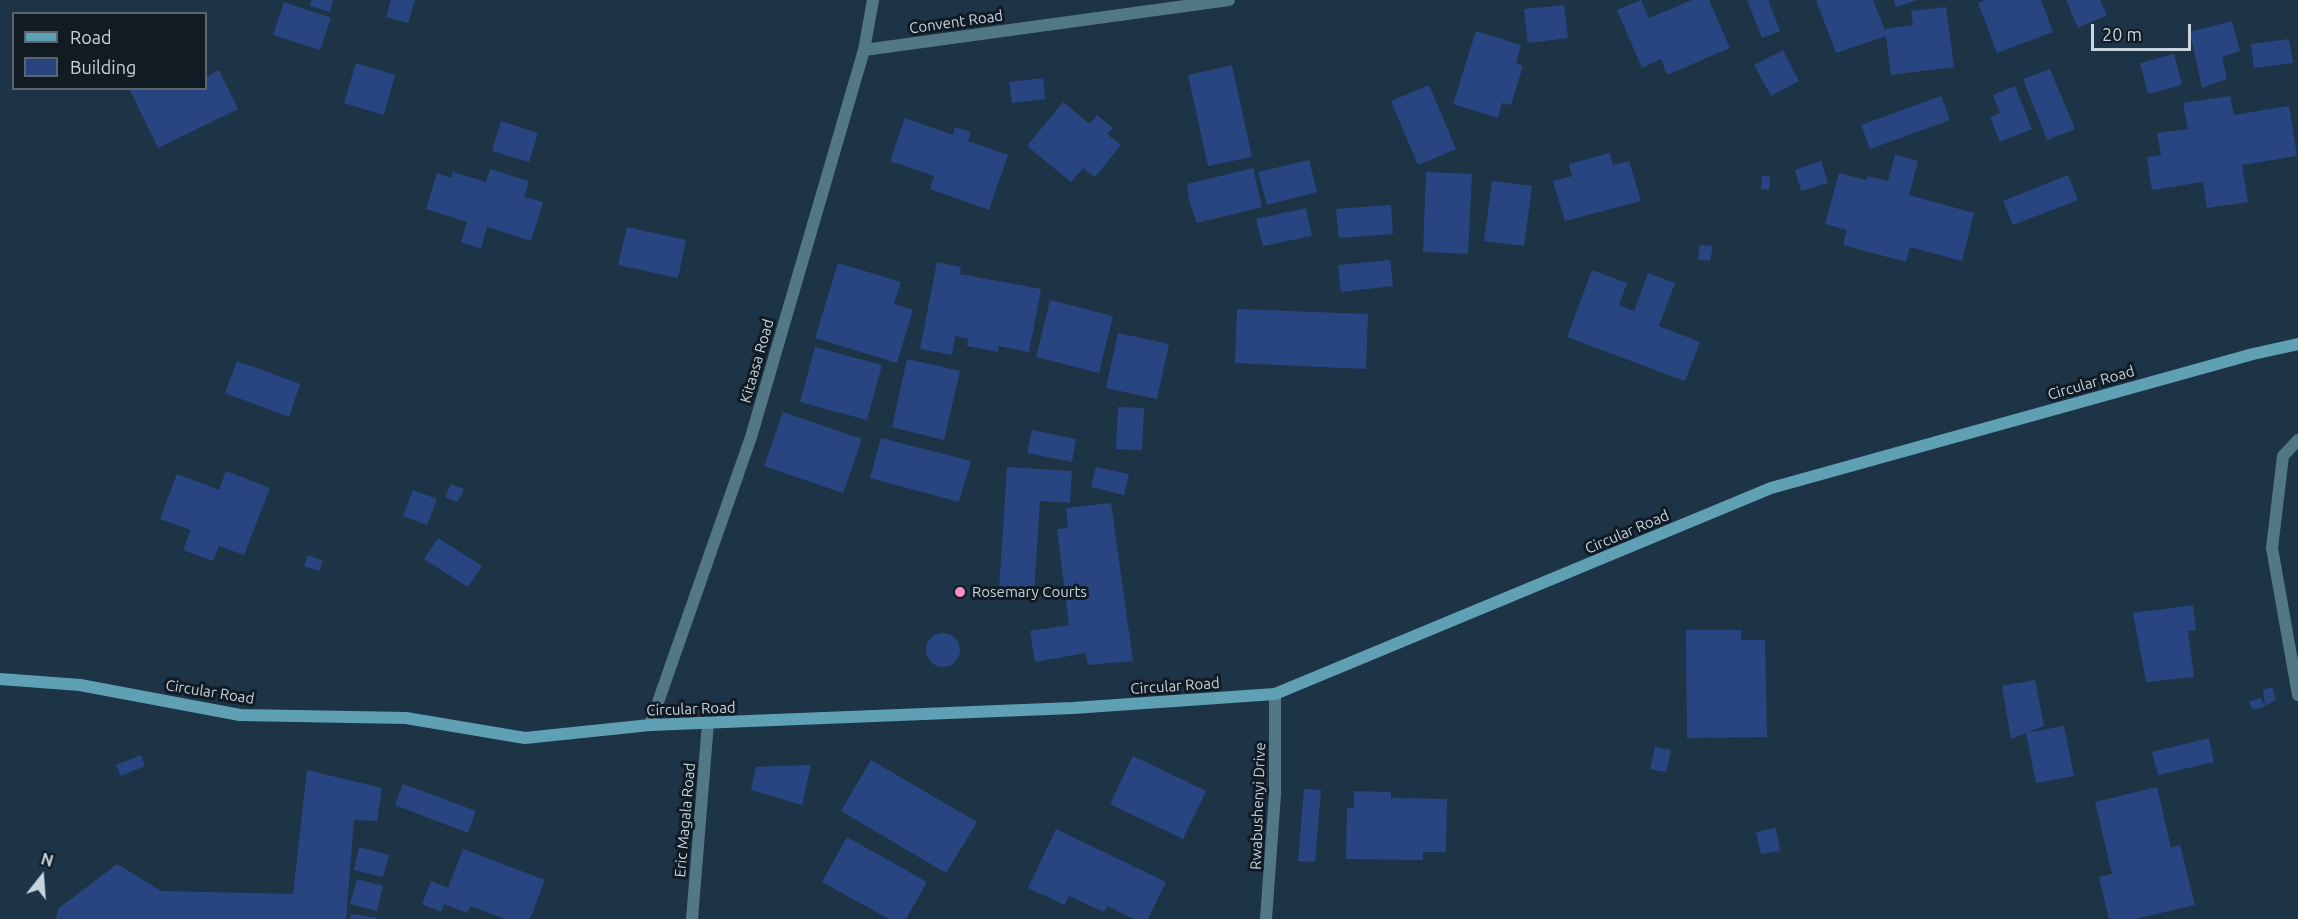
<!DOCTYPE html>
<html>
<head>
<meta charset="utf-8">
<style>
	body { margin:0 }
	#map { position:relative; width:2298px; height:919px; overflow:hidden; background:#1c3446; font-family:Ubuntu,sans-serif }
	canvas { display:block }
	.legend { position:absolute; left:12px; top:12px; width:195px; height:78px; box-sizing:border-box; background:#101b23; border:2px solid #59656f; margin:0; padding:8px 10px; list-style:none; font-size:18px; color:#c6d4e0 }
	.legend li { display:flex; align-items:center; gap:12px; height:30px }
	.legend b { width:30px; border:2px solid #59656f }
	.north { position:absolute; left:12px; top:847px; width:60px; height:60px; -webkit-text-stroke:4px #101b23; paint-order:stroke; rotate:17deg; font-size:16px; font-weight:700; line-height:24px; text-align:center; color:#c6d4e0 }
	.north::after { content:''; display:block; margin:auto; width:21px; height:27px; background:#c6d4e0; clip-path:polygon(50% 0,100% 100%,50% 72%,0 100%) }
	.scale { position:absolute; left:2091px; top:24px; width:100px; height:27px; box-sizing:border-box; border:3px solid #c6d4e0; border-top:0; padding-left:8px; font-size:18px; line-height:21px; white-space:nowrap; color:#c6d4e0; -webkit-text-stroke:4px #101b23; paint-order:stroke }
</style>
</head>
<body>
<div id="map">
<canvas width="2298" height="919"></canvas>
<ul class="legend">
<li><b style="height:8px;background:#60a0b5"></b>Road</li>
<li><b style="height:16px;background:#294581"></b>Building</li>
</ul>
<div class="north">N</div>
<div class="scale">20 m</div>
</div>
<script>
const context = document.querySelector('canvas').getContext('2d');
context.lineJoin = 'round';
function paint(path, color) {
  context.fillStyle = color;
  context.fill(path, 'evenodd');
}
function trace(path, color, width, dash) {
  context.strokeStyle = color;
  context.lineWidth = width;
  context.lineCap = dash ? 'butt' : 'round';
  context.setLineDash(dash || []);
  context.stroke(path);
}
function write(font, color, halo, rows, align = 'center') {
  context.font = font + ' Ubuntu,sans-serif';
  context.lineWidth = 6;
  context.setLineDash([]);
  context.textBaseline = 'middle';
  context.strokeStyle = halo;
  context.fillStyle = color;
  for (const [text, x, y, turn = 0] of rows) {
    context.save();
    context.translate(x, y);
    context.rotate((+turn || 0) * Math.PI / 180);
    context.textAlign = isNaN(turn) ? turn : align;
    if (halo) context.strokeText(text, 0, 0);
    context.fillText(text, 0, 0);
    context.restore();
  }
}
const building = new Path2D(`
	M311,0h22l-3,12 -20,-6z
	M391,0h24l-7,23 -22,-6z
	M1641,0l8,18 43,-18h17l21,48 -63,27 -6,-16 -19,9 -25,-58z
	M1747,0h21l12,31 -18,7z
	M1816,0h57l13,33 -1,-4 28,-4 -2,-14 35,-4 8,60 -63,8 -5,-39 -50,17z
	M1894,0h24l-22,7z
	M1986,0h55l12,32 -56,21 -19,-50z
	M2066,0h34l7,15 -29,13z
	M284,2l47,16 -11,32 -47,-15z
	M1564,5l4,33 -40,5 -4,-34z
	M2232,21l8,30 -18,6 5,22 -25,9 -12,-56z
	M1476,31l45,14 -5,18 7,3 -12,39 -9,-2 -4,15 -45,-14z
	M2289,39l4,24 -39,5 -3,-24z
	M1783,50l16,31 -28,15 -17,-31z
	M2174,54l8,31 -34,9 -8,-31z
	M356,63l39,12 -11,40 -40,-12z
	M1232,65l20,92 -44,9 -20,-91z
	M2050,69l25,60 -28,11 -24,-61z
	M219,70l19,39 -80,39 -29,-60h77v-11z
	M1043,78l2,21 -33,4 -3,-21z
	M1429,85l27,64 -38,16 -27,-64z
	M2015,86l17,43 -32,13 -10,-25 10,-4 -7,-18z
	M1941,96l9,24 -80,29 -9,-24z
	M2230,96l4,19 55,-9 8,50 -55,9 6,37 -41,6 -4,-26 -51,8 -5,-33 14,-2 -4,-22 31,-4 -5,-26z
	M1063,102l27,22 7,-9 16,13 -6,6 14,11 -26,32 -12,-9 -12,14 -44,-36z
	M905,118l48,17 2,-8 16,5 -3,9 40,14 -19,55 -59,-21 4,-13 -44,-15z
	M501,121l37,12 -9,29 -37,-11z
	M1610,153l3,12 16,-4 12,40 -76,20 -12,-40 19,-5 -3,-12z
	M1895,155l23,6 -9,34 65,18 -12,48 -52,-14 -4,15 -63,-17 4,-15 -22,-6 14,-51 27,7 2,-4 20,5z
	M1309,160l8,32 -50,13 -9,-33z
	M1821,161l7,22 -27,8 -6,-21z
	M1253,168l9,39 -65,16 -8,-23 -2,-16z
	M490,169l39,12 -5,16 19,5 -12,39 -44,-14 -6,22 -20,-7 6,-20 -41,-13 11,-36 14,5 2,-6 33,10z
	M1426,172l46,2 -4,80 -45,-2z
	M1762,175l8,2 -1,13 -8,-1z
	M2068,175l10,25 -65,25 -10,-24z
	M1492,181l40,5 -8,60 -40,-5z
	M1391,205l2,29 -54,4 -3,-29z
	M1306,208l6,28 -49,10 -7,-27z
	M627,227l59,13 -8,38 -60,-13z
	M1700,245l13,1 -3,15 -12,-2z
	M1390,260l3,26 -52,6 -3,-27z
	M937,262l24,5 -1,7 81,15 -12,63 -31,-6v6l-31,-6 1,-7 -13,-3 -3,19 -32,-6z
	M838,263l63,19 -7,22 19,6 -16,53 -82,-25z
	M1592,270l35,13 -8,22 15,6 14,-38 27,10 -16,43 41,16 -15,39 -118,-44z
	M1050,300l63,16 -14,57 -63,-16z
	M1237,309l131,5 -2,55 -131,-6z
	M1118,333l51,11 -12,55 -51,-11z
	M815,347l67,18 -15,55 -67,-18z
	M907,359l53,12 -16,69 -52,-13z
	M237,361l63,23 -11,33 -64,-24z
	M1118,407l26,1 -2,42 -26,-1z
	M783,412l79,27 -19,54 -79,-27z
	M1032,430l44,9 -4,23 -45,-9z
	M881,438l90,23 -12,41 -89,-24z
	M1007,467l65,4 -2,32 -30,-2 -6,91 -35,-2z
	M1096,467l33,7 -5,21 -33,-8z
	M226,471l44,17 -26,67 -25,-9 -6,15 -30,-11 8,-20 -31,-11 17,-45 42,16z
	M451,484l13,5 -6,13 -13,-5z
	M413,490l24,9 -10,26 -24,-9z
	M1111,503l22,158 -45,4 -2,-12 -51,9 -5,-31 39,-6 -12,-96 11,-1 -2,-20z
	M438,538l44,28 -14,21 -44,-28z
	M308,555l15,6 -4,10 -15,-5z
	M2193,605l3,25 -8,1 6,46 -48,5 -13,-69z
	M1686,630h55v10h24l2,97 -80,1z
	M926 650a17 17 0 1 1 34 0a17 17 0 1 1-34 0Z
	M2035,680l9,46 -33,13 -9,-53z
	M2272,687l4,13 -11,6 -2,-16z
	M2260,698l5,8 -12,4 -4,-8z
	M2064,726l10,50 -38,7 -10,-50z
	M2209,738l5,24 -56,13 -6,-23z
	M1655,747l16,3 -5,22 -16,-3z
	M141,755l4,11 -24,10 -5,-11z
	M1133,756l73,35 -23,48 -73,-35z
	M871,760l106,62 -31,51 -105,-62z
	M811,765l-9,40 -51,-15 5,-23z
	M307,770l75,18 -5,33 -23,-1 -8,99h-290l2,-10 59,-45 44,27 132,3z
	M403,784l73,27 -8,22 -73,-28z
	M2157,787l14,61 9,-3 15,60 -60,14h-26l-10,-42 13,-3 -17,-72z
	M1304,789l17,1 -6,72 -17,-1z
	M1354,791l37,1v6l56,1 -1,53h-23v8l-77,-1 1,-51h7z
	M1776,828l4,23 -19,3 -5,-22z
	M1056,829l110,53 -18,37h-14l-27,-13 -3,6 -35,-16 -4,9 -37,-17z
	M847,837l80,45 -21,37h-17l-67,-37z
	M359,847l30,8 -6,22 -29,-7z
	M463,849l82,31 -15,39h-25l-35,-13 -3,7 -23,-9 -3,8 -19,-8 9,-23 17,7z
	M357,879l26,7 -6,25 -27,-7z
	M351,914l27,4 -1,1h-27z`);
const street = new Path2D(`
	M864,50l365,-50
	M2298,440l-15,16 -11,92 26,147
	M650,725l101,-288 113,-387 9,-50
	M692,919l16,-196
	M1266,919l9,-125v-100`);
const secondary = new Path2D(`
	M0,679l80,6 160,30 166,3 119,20 125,-13 423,-17 202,-14 496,-206 482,-134 45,-10`);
const markers = [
	[960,592,6,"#fa8fc7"]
];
const streetNames = [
	["Convent Road",956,22,-8],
	["Kitaasa Road",757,361,-74],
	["Circular Road",2091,383,-16],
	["Circular Road",1627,532,-23],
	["Circular Road",1175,686,-4],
	["Circular Road",210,692,9],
	["Circular Road",691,709,-2],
	["Rwabushenyi Drive",1258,806,-88],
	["Eric Magala Road",685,820,-85]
];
const poiNames = [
	["Rosemary Courts",972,592]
];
paint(building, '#294581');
trace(street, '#527885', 12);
trace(secondary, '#60a0b5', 12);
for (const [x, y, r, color] of markers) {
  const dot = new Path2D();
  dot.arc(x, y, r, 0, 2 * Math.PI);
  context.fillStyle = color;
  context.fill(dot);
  trace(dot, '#101b23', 2);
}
write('15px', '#c6d4e0', '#101b23', streetNames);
write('15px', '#c6d4e0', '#101b23', poiNames, 'left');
</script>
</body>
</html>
